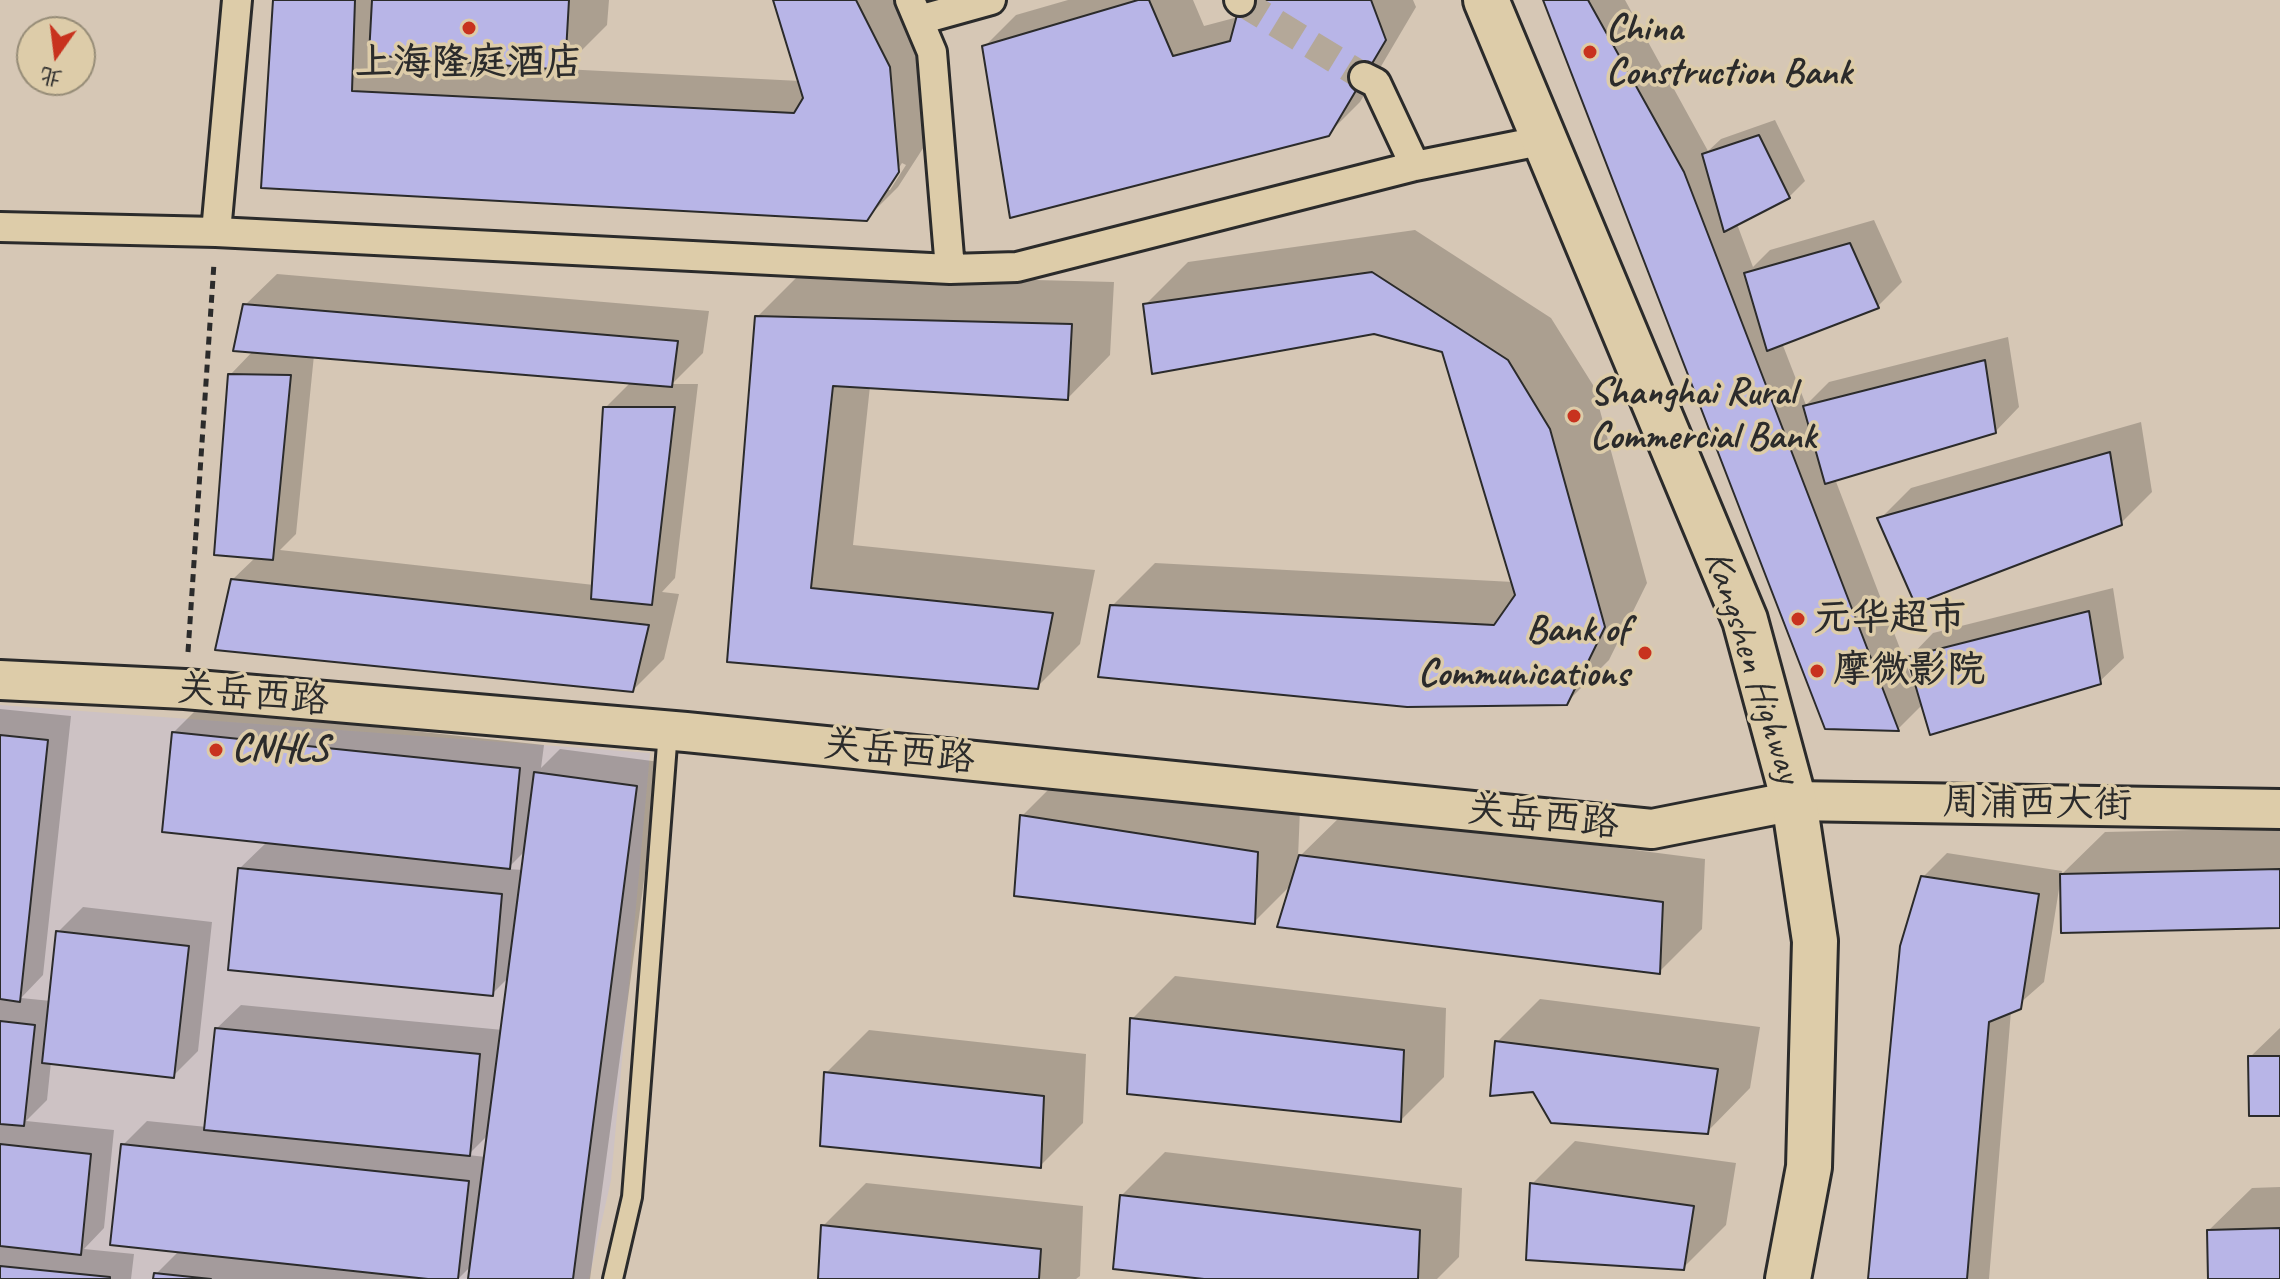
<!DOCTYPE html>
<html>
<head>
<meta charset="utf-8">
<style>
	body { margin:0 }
	#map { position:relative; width:2280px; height:1279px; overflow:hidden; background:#d6c7b5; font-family:Caveat,"LXGW WenKai TC",sans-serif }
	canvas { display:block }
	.north { position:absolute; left:16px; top:16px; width:80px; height:80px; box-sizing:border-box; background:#ddcca9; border:2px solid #968c77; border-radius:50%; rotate:194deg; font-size:22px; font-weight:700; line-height:32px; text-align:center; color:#2b2b2b }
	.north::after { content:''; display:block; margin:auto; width:28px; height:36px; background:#c8321e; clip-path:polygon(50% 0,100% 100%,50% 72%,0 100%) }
</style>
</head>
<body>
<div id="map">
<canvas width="2280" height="1279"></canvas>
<div class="north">北</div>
</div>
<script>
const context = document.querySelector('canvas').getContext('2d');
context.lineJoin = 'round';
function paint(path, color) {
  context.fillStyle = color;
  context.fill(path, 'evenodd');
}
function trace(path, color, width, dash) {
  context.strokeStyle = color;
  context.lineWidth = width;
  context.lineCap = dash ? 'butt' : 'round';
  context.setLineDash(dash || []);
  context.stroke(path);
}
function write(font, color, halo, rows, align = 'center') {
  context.font = font + ' Caveat,"LXGW WenKai TC",sans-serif';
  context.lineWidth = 7;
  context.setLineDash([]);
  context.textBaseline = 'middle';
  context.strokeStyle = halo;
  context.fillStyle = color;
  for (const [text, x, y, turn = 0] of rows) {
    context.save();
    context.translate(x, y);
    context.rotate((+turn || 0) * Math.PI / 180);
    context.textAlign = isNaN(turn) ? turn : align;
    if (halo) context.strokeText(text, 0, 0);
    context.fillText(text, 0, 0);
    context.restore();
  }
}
const built = new Path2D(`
	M0,705l650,48 -39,427 -22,99h-589z`);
const shadow = new Path2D(`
	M275,0h334l-2,25 -44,44 237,12 -25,-81h128l18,35 8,104 -31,48 -32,32 -603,-33zM383,54l74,6v4l-74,-4zM902,163l4,2 -16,25h-5z
	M1068,0h125l11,26 34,-9 5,-17h170l3,7 -56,95 -32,32 -344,-87 32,-32z
	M1545,0h80l83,151 13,-12 54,-19 30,61 -16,16 -52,27 16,43 17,-17 104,-30 28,62 -24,24 -96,37 24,62 23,-23 179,-45 11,70 -24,25 -160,47 79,206 3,-1 -8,-26 24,-25 180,-45 11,70 -25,24 -176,22 -25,25z
	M1415,230l136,88 42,67 54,198 -38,77 -43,43 -454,-97 43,-43 358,19 -70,-231 -69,-19 -229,-27 43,-43z
	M277,274l432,37 -6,42 -31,31h26l-23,194 -13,14 17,2 -15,65 -31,31 -401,-110 24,-23 -26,-182 24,-25 -9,-45zM314,355l318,26 -27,27 -11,177 -314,-35 16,-16z
	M800,274l314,8 -4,73 -42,43 -198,-12 -17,159 242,25 -15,74 -43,43 -308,-27 28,-343z
	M2141,422l11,70 -31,31 -241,-4 31,-31z
	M198,708l346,37 -3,23 19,-19 100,13 -70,517h-120l2,-14 -14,14h-303l1,-5 23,-23 -56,-106 24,-24 60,6 9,-98 25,-24 262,25 7,-54 -18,18 -253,-125 28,-27 -93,-110zM526,850l-2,20 -17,-1zM489,1134l-3,23 -18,-2z
	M0,709l71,7 -28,259 -22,23 30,3 7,-69 25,-25 129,15 -14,129 -25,25 -122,-14 -4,38 -21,21 88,9 -10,98 -20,21 50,5 -3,25h-131z
	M1065,773l235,36 -2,49 46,-45 361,46 -3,70 -43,43 -367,-88 -38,38 -232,-106z
	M2280,828v98l-220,-43 -16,99 -33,29 -22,268h-119l53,-402 24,-24 115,18 -1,4 44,-43z
	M1175,976l271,32 -2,69 -43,43 -269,-101z
	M1540,999l220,28 -10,61 -43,44 -173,-42 -37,-48z
	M2280,1028v86l-30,-57z
	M869,1030l217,24 -3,69 -43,43 -214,-93z
	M1575,1141l161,22 -10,62 -43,43 -151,-84z
	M1165,1152l297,36 -3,69 -22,22h-215l-100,-84z
	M866,1183l217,23 -3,70 -4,3h-256l3,-53z
	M2280,1187v92h-70l-1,-49 43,-42z`);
const building = new Path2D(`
	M273,0h82l-3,91 442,22 9,-15 -30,-98h83l34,67 9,105 -32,49 -606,-33z
	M372,0h197l-4,70 -196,-15z
	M1138,0h11l24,56 57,-15 11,-41h130l15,40 -57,96 -319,82 -28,-172z
	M1543,0h45l96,172 215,559 -74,-2z
	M1759,135l31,63 -66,34 -22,-78z
	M1850,243l29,65 -112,43 -23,-78z
	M1372,272l136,88 42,69 55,198 -38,78 -160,2 -309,-30 12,-72 384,20 21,-30 -73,-243 -68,-18 -222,40 -9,-70z
	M243,304l435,37 -6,46 -439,-36z
	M755,316l317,8 -4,76 -235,-14 -22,202 242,25 -15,76 -311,-27z
	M1985,360l11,73 -171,51 -22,-78z
	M228,374l63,1 -18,185 -59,-5z
	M603,407h72l-23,198 -61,-6z
	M2110,452l12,73 -207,79 -38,-86z
	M231,579l418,46 -16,67 -418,-42z
	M2089,611l12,73 -171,51 -23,-78z
	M172,732l348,36 -10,101 -348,-37z
	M0,735l48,5 -28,262 -20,-3z
	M534,772l103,14 -64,493h-105z
	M1020,815l238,37 -3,72 -241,-28z
	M1299,855l364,47 -3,72 -383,-47z
	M238,868l264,26 -9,102 -265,-26z
	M2280,869v59l-219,5 -1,-59z
	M1921,876l118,18 -18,115 -32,13 -22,257h-99l32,-333z
	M56,931l133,15 -15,132 -132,-15z
	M1130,1018l274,32 -3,72 -274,-28z
	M0,1021l35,4 -11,101 -24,-2z
	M215,1028l265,26 -10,102 -266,-26z
	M1495,1041l223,28 -10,65 -157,-11 -18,-31 -43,4z
	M2248,1056h32v60h-31z
	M824,1072l220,24 -3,72 -221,-22z
	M0,1144l91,10 -10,101 -81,-9z
	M121,1144l348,37 -11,98h-30l-318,-34z
	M1530,1183l164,23 -10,64 -158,-10z
	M1120,1195l300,35 -2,49h-214l-91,-10z
	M821,1225l220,24 -2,30h-221z
	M2280,1228v51h-72l-1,-49z
	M0,1266l110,11v2h-110z
	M154,1273l57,6h-58z`);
const pedestrianTunnel = new Path2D(`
	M1240,1l124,76`);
const path = new Path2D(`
	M188,652l26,-389`);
const service = new Path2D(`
	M613,1279l19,-82 36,-466`);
const pedestrian = new Path2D(`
	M910,0l22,52 18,217
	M1239,0l1,1
	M919,20l72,-20
	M1364,77l12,6 39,83
	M0,227l216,5 734,37 67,-2 398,-101 130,-26
	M216,232l21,-232`);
const minor = new Path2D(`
	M0,680l185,9 501,43 966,97 142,-28 486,8`);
const tertiary = new Path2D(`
	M1486,0l259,620 49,181 21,140 -6,226 -21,112`);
const markers = [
	[469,28,8,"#c8321e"],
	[1590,52,8,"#c8321e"],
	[1574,416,8,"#c8321e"],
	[1798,619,8,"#c8321e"],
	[1645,653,8,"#c8321e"],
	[1817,671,8,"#c8321e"],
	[216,750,8,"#c8321e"]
];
const poiNames = [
	["China",1606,30],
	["Construction Bank",1606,74],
	["上海隆庭酒店",469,64,"center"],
	["Shanghai Rural",1590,394],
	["Commercial Bank",1590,438],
	["元华超市",1814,619],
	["Bank of",1629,631,"right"],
	["Communications",1629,675,"right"],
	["摩微影院",1833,671],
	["CNHLS",232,750]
];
const streetNames = [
	["Kangshen Highway",1752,667,72],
	["关岳西路",253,696,5],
	["关岳西路",899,753,6],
	["周浦西大街",2037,805,1],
	["关岳西路",1543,818,6]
];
paint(built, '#cdc2c4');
paint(shadow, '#0003');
paint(building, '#b8b5e7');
trace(building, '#2b2b2b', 2);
trace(pedestrianTunnel, '#b4a899', 28, [28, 14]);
trace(service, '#2b2b2b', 24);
trace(pedestrian, '#2b2b2b', 34);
trace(minor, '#2b2b2b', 44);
trace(tertiary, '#2b2b2b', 50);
trace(path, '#2b2b2b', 5, [8, 6]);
trace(service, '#ddcca9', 18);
trace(pedestrian, '#ddcca9', 28);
trace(minor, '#ddcca9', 38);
trace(tertiary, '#ddcca9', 44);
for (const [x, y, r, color] of markers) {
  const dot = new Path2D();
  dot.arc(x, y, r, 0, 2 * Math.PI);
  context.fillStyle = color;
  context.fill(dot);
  trace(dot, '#ddcca9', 3);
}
write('bold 38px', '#2b2b2b', '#ddcca9', poiNames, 'left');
write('38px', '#2b2b2b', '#ddcca9', streetNames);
</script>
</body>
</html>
